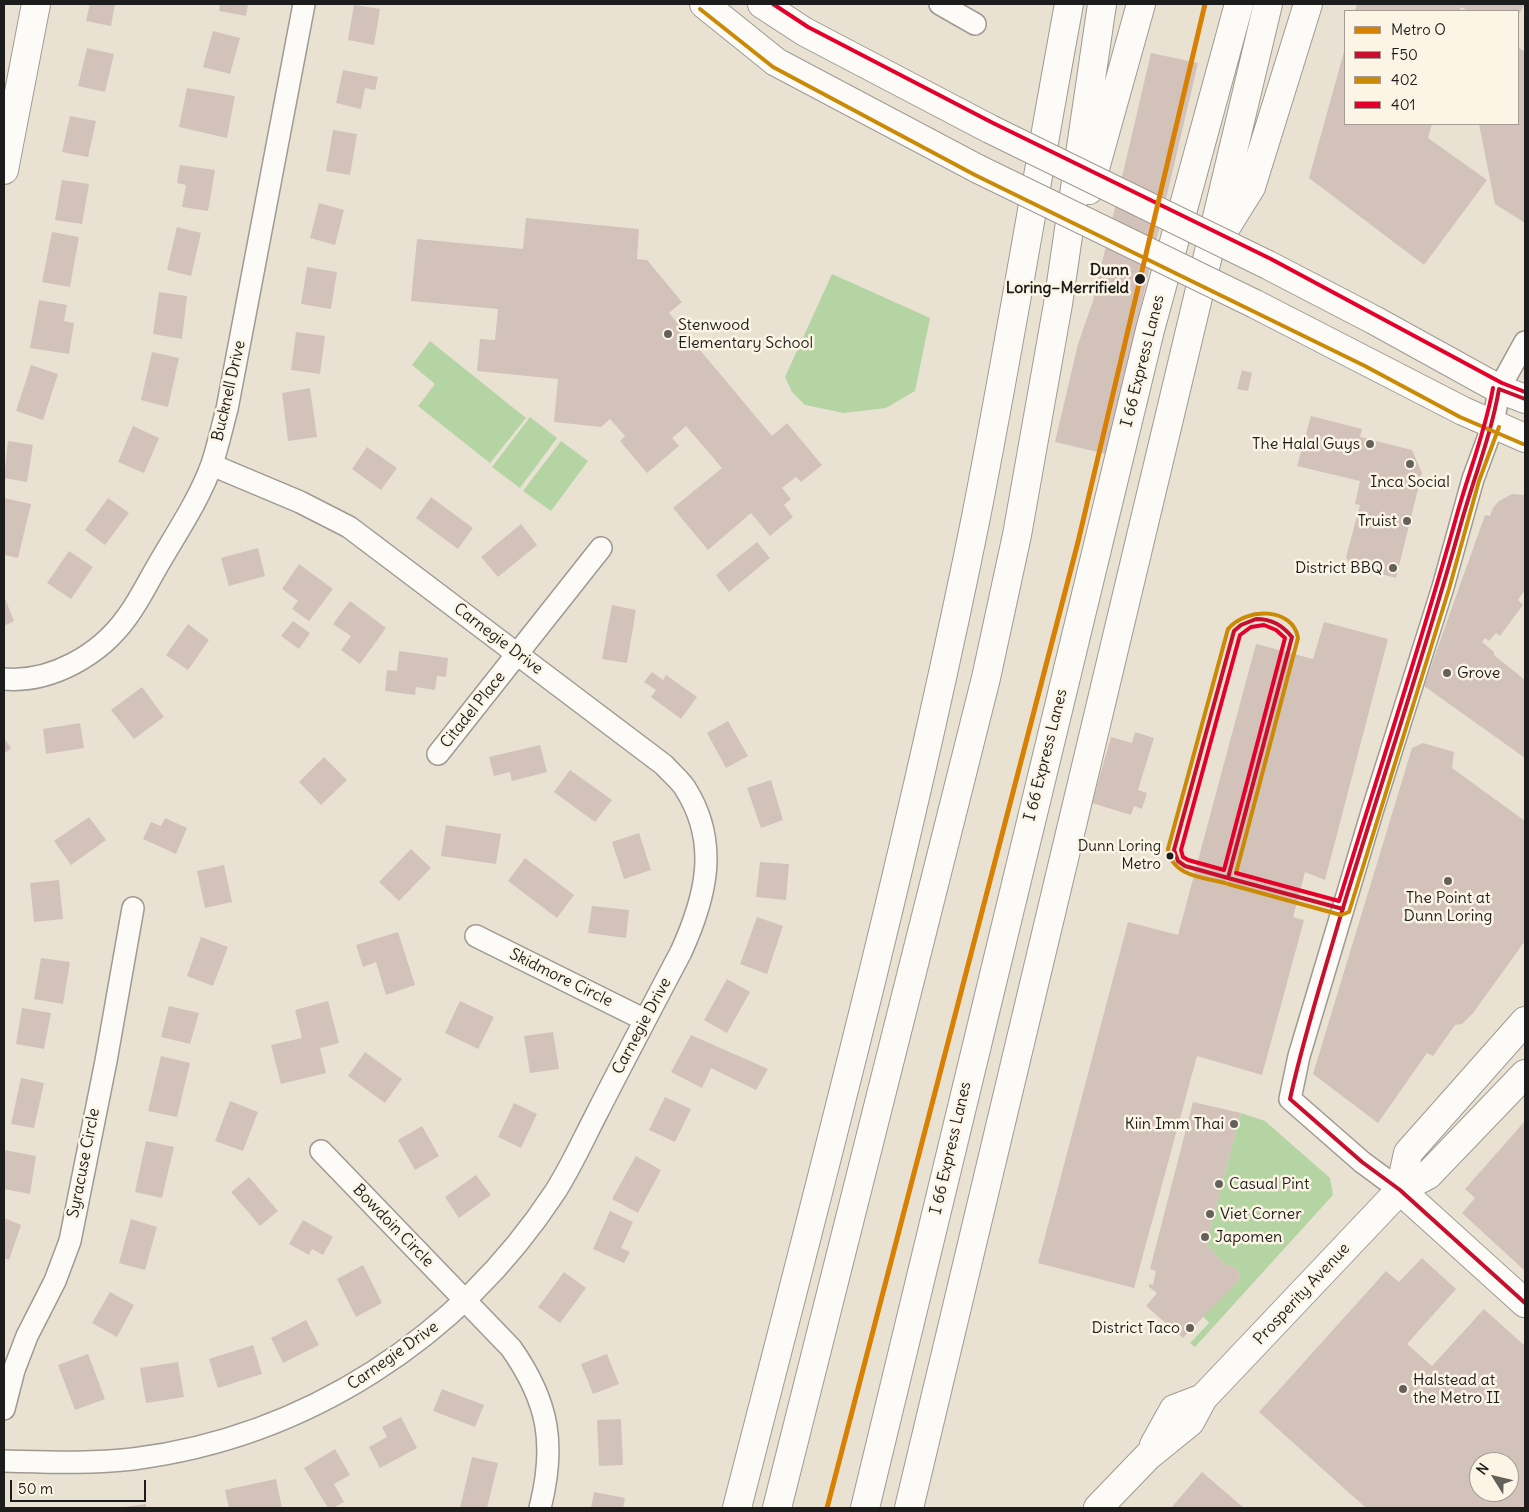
<!DOCTYPE html>
<html>
<head>
<meta charset="utf-8">
<style>
	body { margin:0 }
	#map { position:relative; width:1529px; height:1512px; overflow:hidden; background:#e9e2d2; font-family:Delius,sans-serif }
	canvas { display:block }
	.frame { position:absolute; inset:0; border:5px solid #1c1c1c; pointer-events:none }
	.legend { position:absolute; left:1344px; top:10px; width:175px; height:115px; box-sizing:border-box; background:#fcf5e5; border:1px solid #a29e95; margin:0; padding:6px 9px; list-style:none; font-size:15px; color:#1c1c1c }
	.legend li { display:flex; align-items:center; gap:10px; height:25px }
	.legend b { width:25px; border:1px solid #a29e95 }
	.north { position:absolute; left:1469px; top:1452px; width:50px; height:50px; box-sizing:border-box; background:#fcf5e5; border:1px solid #a29e95; border-radius:50%; rotate:306deg; font-size:14px; font-weight:700; line-height:20px; text-align:center; color:#1c1c1c }
	.north::after { content:''; display:block; margin:auto; width:18px; height:22px; background:#64615c; clip-path:polygon(50% 0,100% 100%,50% 72%,0 100%) }
	.scale { position:absolute; left:10px; top:1480px; width:136px; height:22px; box-sizing:border-box; border:2px solid #1c1c1c; border-top:0; padding-left:6px; font-size:15px; line-height:18px; white-space:nowrap; color:#1c1c1c; -webkit-text-stroke:4px #fcf5e5; paint-order:stroke }
</style>
</head>
<body>
<div id="map">
<canvas width="1529" height="1512"></canvas>
<div class="frame"></div>
<ul class="legend">
<li><b style="height:6px;background:#d88003"></b>Metro O</li>
<li><b style="height:6px;background:#c8102e"></b>F50</li>
<li><b style="height:6px;background:#cb8a06"></b>402</li>
<li><b style="height:6px;background:#e4002b"></b>401</li>
</ul>
<div class="north">N</div>
<div class="scale">50 m</div>
</div>
<script>
const context = document.querySelector('canvas').getContext('2d');
context.lineJoin = 'round';
function paint(path, color) {
  context.fillStyle = color;
  context.fill(path, 'evenodd');
}
function trace(path, color, width, dash) {
  context.strokeStyle = color;
  context.lineWidth = width;
  context.lineCap = dash ? 'butt' : 'round';
  context.setLineDash(dash || []);
  context.stroke(path);
}
function write(font, color, halo, rows, align = 'center') {
  context.font = font + ' Delius,sans-serif';
  context.lineWidth = 5;
  context.setLineDash([]);
  context.textBaseline = 'middle';
  context.strokeStyle = halo;
  context.fillStyle = color;
  for (const [text, x, y, turn = 0] of rows) {
    context.save();
    context.translate(x, y);
    context.rotate((+turn || 0) * Math.PI / 180);
    context.textAlign = isNaN(turn) ? turn : align;
    if (halo) context.strokeText(text, 0, 0);
    context.fillText(text, 0, 0);
    context.restore();
  }
}
const green = new Path2D(`
	M832,274l98,44 -15,73 -29,17 -42,5 -39,-8 -13,-13 -7,-15z
	M430,341l96,77 -36,45 -72,-57 17,-22 -23,-19z
	M530,417l27,21 -37,50 -28,-21z
	M561,441l27,20 -37,50 -28,-20z
	M1241,1113l24,8 65,57 3,17 -138,152 -5,-4 19,-20 -6,-7 36,-36 -1,-9 -5,-4 -7,-2 -20,-21z`);
const building = new Path2D(`
	M90,4h25l-4,22 -25,-5z
	M220,4h28l-2,12 -27,-5z
	M1357,4h168v1l-7,10v-4h-50l-7,-4 -1,4h-105z
	M354,5l26,4 -6,36 -26,-5z
	M213,31l27,7 -10,36 -27,-7z
	M1518,47l7,5v171l-30,-19 -16,-80h39z
	M87,48l27,6 -9,38 -27,-6z
	M1345,48v76h87l-4,14 59,42 -63,85 -115,-87z
	M1151,53l47,10 -92,391 -51,-12 23,-98 15,-43z
	M343,70l35,7 -3,13 -10,-2 -4,21 -25,-6z
	M187,88l48,8 -8,42 -48,-11z
	M70,116l26,5 -8,36 -26,-5z
	M333,130l24,4 -7,41 -24,-4z
	M180,165l35,5 -7,41 -26,-4 4,-22 -9,-2z
	M62,180l27,4 -7,40 -27,-4z
	M319,203l25,7 -9,35 -25,-7z
	M526,218l113,11 -2,30 10,1 35,42 -13,11 103,123 15,-13 35,42 -21,17 -5,-5 -14,11 9,11 -7,6 9,12 -23,19 -19,-23 -43,37 -35,-42 49,-40 -36,-42 -14,12 7,8 -32,27 -27,-32 5,-5 -15,-17 -9,8 -47,-5 4,-43 -81,-8 3,-32 15,1 3,-31 -87,-8 6,-62 106,10z
	M177,227l24,6 -10,43 -24,-6z
	M52,232l27,5 -9,50 -28,-5z
	M307,267l30,5 -6,37 -30,-5z
	M159,292l28,4 -5,43 -29,-5z
	M39,300l28,5 -3,16 10,2 -5,31 -39,-6z
	M296,332l29,4 -5,38 -29,-4z
	M152,352l27,6 -11,49 -27,-7z
	M31,365l27,9 -15,46 -27,-9z
	M1242,370l10,3 -4,18 -11,-2z
	M310,388l7,49 -29,4 -6,-48z
	M1311,416l51,13 -2,8 52,13 10,23 -26,105 -45,-12 -5,-9 14,-52 -5,-1 5,-23 -63,-15z
	M133,426l26,12 -15,35 -26,-11z
	M8,441l25,4 -6,37 -23,-4z
	M367,447l30,21 -16,22 -29,-21z
	M1512,494l13,1v95l-7,10 5,5 -23,31 -4,-3 -7,8 -4,-3 -3,4 12,10v3l31,25v78l-101,-72 61,-171 5,1 3,-8 6,-7z
	M431,497l42,31 -15,21 -42,-31z
	M4,498l27,6 -13,54 -14,-3z
	M108,498l21,15 -24,32 -20,-15z
	M521,524l16,21 -39,32 -17,-20z
	M757,542l13,16 -41,34 -13,-17z
	M258,548l7,28 -36,10 -8,-28z
	M69,551l24,16 -22,32 -24,-16z
	M299,564l34,25 -24,32 -17,-12 6,-8 -16,-12z
	M4,596l10,25 -10,5z
	M350,601l36,27 -26,36 -19,-14 10,-14 -18,-12z
	M612,605l24,5 -9,53 -25,-4z
	M293,621l17,12 -11,16 -18,-13z
	M1324,622l64,17 -63,241 -20,-8 -12,45 11,3 -42,155 -65,-19 -63,232 -96,-25 90,-341 50,13 78,-291 57,15z
	M188,624l21,16 -21,30 -22,-15z
	M399,651l49,7 -2,19 -9,-1 -2,14 -19,-3 -1,8 -30,-4 2,-21 10,1z
	M652,672l11,8 3,-5 31,22 -16,22 -30,-22 5,-7 -12,-8z
	M142,687l22,30 -30,22 -23,-29z
	M728,721l20,35 -22,12 -19,-35z
	M80,723l4,25 -38,6 -3,-25z
	M1135,732l19,6 -16,52 9,3 -5,16 -8,-3 -3,9 -39,-12 19,-66 21,6z
	M4,738l7,10 -7,6z
	M1423,743l31,9 -2,16 73,53v120l-52,72 -11,11 -7,1 -22,31 -6,-3 -49,70 -65,-49 99,-326z
	M540,745l7,27 -35,9 -2,-9 -16,4 -5,-19z
	M324,757l23,23 -26,25 -22,-23z
	M570,770l42,30 -17,22 -41,-30z
	M771,780l12,40 -22,8 -14,-40z
	M89,817l17,23 -35,25 -17,-24z
	M165,818l22,10 -11,26 -33,-15 8,-17 10,4z
	M446,825l55,9 -5,30 -55,-8z
	M639,833l12,37 -27,9 -12,-37z
	M411,849l20,19 -32,33 -20,-19z
	M525,858l49,37 -17,23 -49,-37z
	M760,862l29,2 -3,36 -30,-3z
	M224,865l8,37 -27,6 -8,-37z
	M59,880l4,39 -29,3 -4,-39z
	M592,906l37,4 -3,28 -38,-5z
	M757,917l26,9 -16,48 -27,-10z
	M398,932l17,53 -29,10 -10,-33 -13,5 -7,-22z
	M201,937l27,10 -15,39 -26,-10z
	M41,958l29,4 -7,42 -29,-5z
	M727,979l23,13 -23,41 -23,-13z
	M328,1001l11,42 -19,5 6,25 -45,11 -10,-39 31,-7 -7,-28z
	M460,1001l34,16 -16,32 -33,-16z
	M169,1006l30,7 -9,31 -29,-7z
	M22,1008l29,5 -7,36 -28,-5z
	M553,1032l6,37 -29,4 -6,-37z
	M691,1035l77,34 -12,21 -45,-22 -9,20 -31,-16z
	M365,1052l37,27 -17,24 -37,-27z
	M161,1056l29,7 -13,54 -29,-6z
	M21,1078l23,5 -10,45 -23,-4z
	M665,1097l26,12 -16,33 -26,-12z
	M230,1101l28,11 -15,39 -28,-10z
	M1193,1102l48,11 -35,131 20,21 7,2 5,4 1,9 -56,58 -37,-32 11,-13 -8,-6v-3l4,1 3,-14 -6,-2z
	M514,1103l23,11 -16,34 -23,-11z
	M1525,1121v150l-63,-58 13,-15 -10,-9z
	M422,1126l17,30 -24,14 -17,-30z
	M146,1141l28,6 -12,51 -27,-6z
	M4,1150l32,6 -6,38 -26,-5z
	M636,1156l25,14 -23,43 -26,-14z
	M476,1175l15,20 -32,23 -14,-21z
	M249,1177l29,34 -18,15 -29,-34z
	M610,1211l23,11 -12,26 9,4 -6,11 -31,-14z
	M4,1218l17,7 -12,35 -5,-2z
	M131,1219l26,8 -12,43 -26,-7z
	M303,1220l30,17 -10,18 -11,-6 -3,6 -20,-11z
	M1422,1258l34,31 -49,55 25,22 52,-57 41,37v162h-159l-107,-96 127,-141 13,11zM1479,1462h30v30h-30z
	M363,1265l19,38 -26,14 -19,-38z
	M564,1272l22,16 -26,35 -22,-16z
	M110,1292l24,13 -17,32 -25,-14z
	M306,1320l13,25 -36,18 -12,-25z
	M253,1345l9,29 -44,14 -9,-29z
	M88,1354l17,45 -30,11 -17,-45z
	M607,1354l12,30 -26,10 -12,-30z
	M178,1362l6,35 -38,6 -6,-35z
	M442,1389l42,16 -9,22 -42,-16z
	M401,1417l16,31 -37,20 -11,-21 18,-10 -5,-10z
	M621,1419l2,46 -24,1 -2,-46z
	M335,1449l15,26 -16,9 10,18 -11,6h-5l-24,-40z
	M472,1457l26,6 -11,45h-27z
	M1202,1472l42,36h-73z
	M276,1479l6,29h-53l-4,-18z
	M594,1492l31,6 -2,10h-32z
	M146,1504v4h-22v-1z`);
const street = new Path2D(`
	M940,4l35,20
	M4,679c47,4 96,-24 123,-62 12,-16 21,-35 31,-52 19,-33 41,-65 54,-101 6,-18 10,-37 15,-55l77,-405
	M438,754l163,-206
	M476,936l169,84
	M321,1151l190,197c38,54 45,97 29,160
	M1400,1190l-38,-28 -72,-63 9,-43 73,-244 71,-225 30,-108 20,-54 6,-36 26,-47
	M4,1409l10,-39 13,-34 28,-55 15,-40 36,-180 27,-153
	M4,1461c43,1 86,3 129,-2 173,-22 326,-121 422,-267 16,-25 29,-54 43,-81 27,-53 55,-106 83,-159 25,-55 39,-109 4,-164 -5,-8 -14,-15 -21,-23l-315,-238 -49,-25 -88,-37`);
const secondary = new Path2D(`
	M4,170l32,-166
	M1400,1190l8,-37 117,-132
	M1400,1190l125,113
	M1154,1445l20,-36 29,-11
	M1098,1508l50,-52 42,-34 13,-24 197,-208 28,-15 97,-101`);
const primary = new Path2D(`
	M704,4l72,58 202,107
	M762,4l43,28 185,97
	M1268,265l106,55 125,69 26,10
	M1255,304l208,107 62,27`);
const highway = new Path2D(`
	M1089,190l52,-186
	M1218,240l33,-53 57,-183
	M737,1508c84,-327 171,-655 238,-986 34,-172 62,-346 94,-518
	M777,1508l209,-830 31,-143 41,-231 44,-300
	M865,1508l285,-1178 89,-326
	M909,1508l359,-1504`);
const primaryBridge = new Path2D(`
	M990,129l278,136
	M978,169l277,135`);
const bus1 = new Path2D(`
	M1256,619c16,0 26,6 36,18l-64,241 -43,-12 -7,-5 -4,-11 60,-219 7,-6z
	M1228,878l115,31
	M1290,1099c13,-60 32,-119 49,-178 40,-132 84,-262 121,-394 13,-47 31,-91 39,-138l26,10
	M1290,1099l72,63 38,28 125,113`);
const bus2 = new Path2D(`
	M700,9l73,58 202,108 390,191 95,51 63,27
	M1225,883c-23,-6 -53,-7 -57,-34l60,-220c18,-22 65,-22 70,9l-62,235
	M1228,884l113,31 8,-3 100,-323 30,-108 20,-54`);
const bus3 = new Path2D(`
	M773,4l35,23 185,96 278,136 231,124 23,9
	M1264,625l12,5 9,8 -61,232 -36,-10 -5,-3 -2,-7 59,-215 11,-8z
	M1236,873l103,28c39,-127 81,-254 117,-383 12,-44 29,-85 37,-130`);
const metro1 = new Path2D(`
	M827,1508l251,-966 127,-538`);
const markers = [
	[1140,279,6,"#1c1c1c"],
	[668,334,5,"#64615c"],
	[1370,444,5,"#64615c"],
	[1410,464,5,"#64615c"],
	[1407,521,5,"#64615c"],
	[1393,568,5,"#64615c"],
	[1447,673,5,"#64615c"],
	[1170,856,4.5,"#1c1c1c"],
	[1448,881,5,"#64615c"],
	[1234,1124,5,"#64615c"],
	[1219,1184,5,"#64615c"],
	[1210,1214,5,"#64615c"],
	[1205,1237,5,"#64615c"],
	[1190,1328,5,"#64615c"],
	[1403,1389,5,"#64615c"]
];
const busNames = [
	["Dunn Loring",1161,847],
	["Metro",1161,865]
];
const stopNames = [
	["Dunn",1129,270],
	["Loring–Merrifield",1129,288]
];
const poiNames = [
	["Stenwood",678,325],
	["Elementary School",678,343],
	["The Halal Guys",1360,444,"right"],
	["Inca Social",1410,482,"center"],
	["Truist",1397,521,"right"],
	["District BBQ",1383,568,"right"],
	["Grove",1457,673],
	["The Point at",1448,898,"center"],
	["Dunn Loring",1448,916,"center"],
	["Kiin Imm Thai",1224,1124,"right"],
	["Casual Pint",1229,1184],
	["Viet Corner",1220,1214],
	["Japomen",1215,1237],
	["District Taco",1180,1328,"right"],
	["Halstead at",1413,1380],
	["the Metro II",1413,1398]
];
const streetNames = [
	["I 66 Express Lanes",1143,361,-76],
	["Bucknell Drive",229,391,-77],
	["Carnegie Drive",498,639,37],
	["Citadel Place",473,710,-51],
	["I 66 Express Lanes",1046,755,-76],
	["Skidmore Circle",561,978,26],
	["Carnegie Drive",642,1026,-62],
	["I 66 Express Lanes",951,1148,-77],
	["Syracuse Circle",84,1163,-79],
	["Bowdoin Circle",393,1226,46],
	["Prosperity Avenue",1302,1294,-47],
	["Carnegie Drive",393,1356,-35]
];
paint(green, '#b5d4a4');
paint(building, '#d3c2ba');
trace(street, '#9f9a92', 24);
trace(secondary, '#9f9a92', 30);
trace(primary, '#9f9a92', 30);
trace(highway, '#9f9a92', 30);
trace(street, '#fcfbf8', 21);
trace(secondary, '#fcfbf8', 28);
trace(primary, '#fcfbf8', 28);
trace(highway, '#fcfbf8', 28);
trace(primaryBridge, '#9f9a92', 30, []);
trace(primaryBridge, '#fcfbf8', 28);
trace(bus1, '#c8102e', 4);
trace(bus2, '#cb8a06', 4);
trace(bus3, '#e4002b', 4);
trace(metro1, '#d88003', 5);
for (const [x, y, r, color] of markers) {
  const dot = new Path2D();
  dot.arc(x, y, r, 0, 2 * Math.PI);
  context.fillStyle = color;
  context.fill(dot);
  trace(dot, '#fcf5e5', 2);
}
write('15px', '#1c1c1c', '#fcf5e5', busNames, 'right');
write('bold 16px', '#1c1c1c', '#fcf5e5', stopNames, 'right');
write('16px', '#1c1c1c', '#fcf5e5', poiNames, 'left');
write('16px', '#1c1c1c', '#fcf5e5', streetNames);
</script>
</body>
</html>
